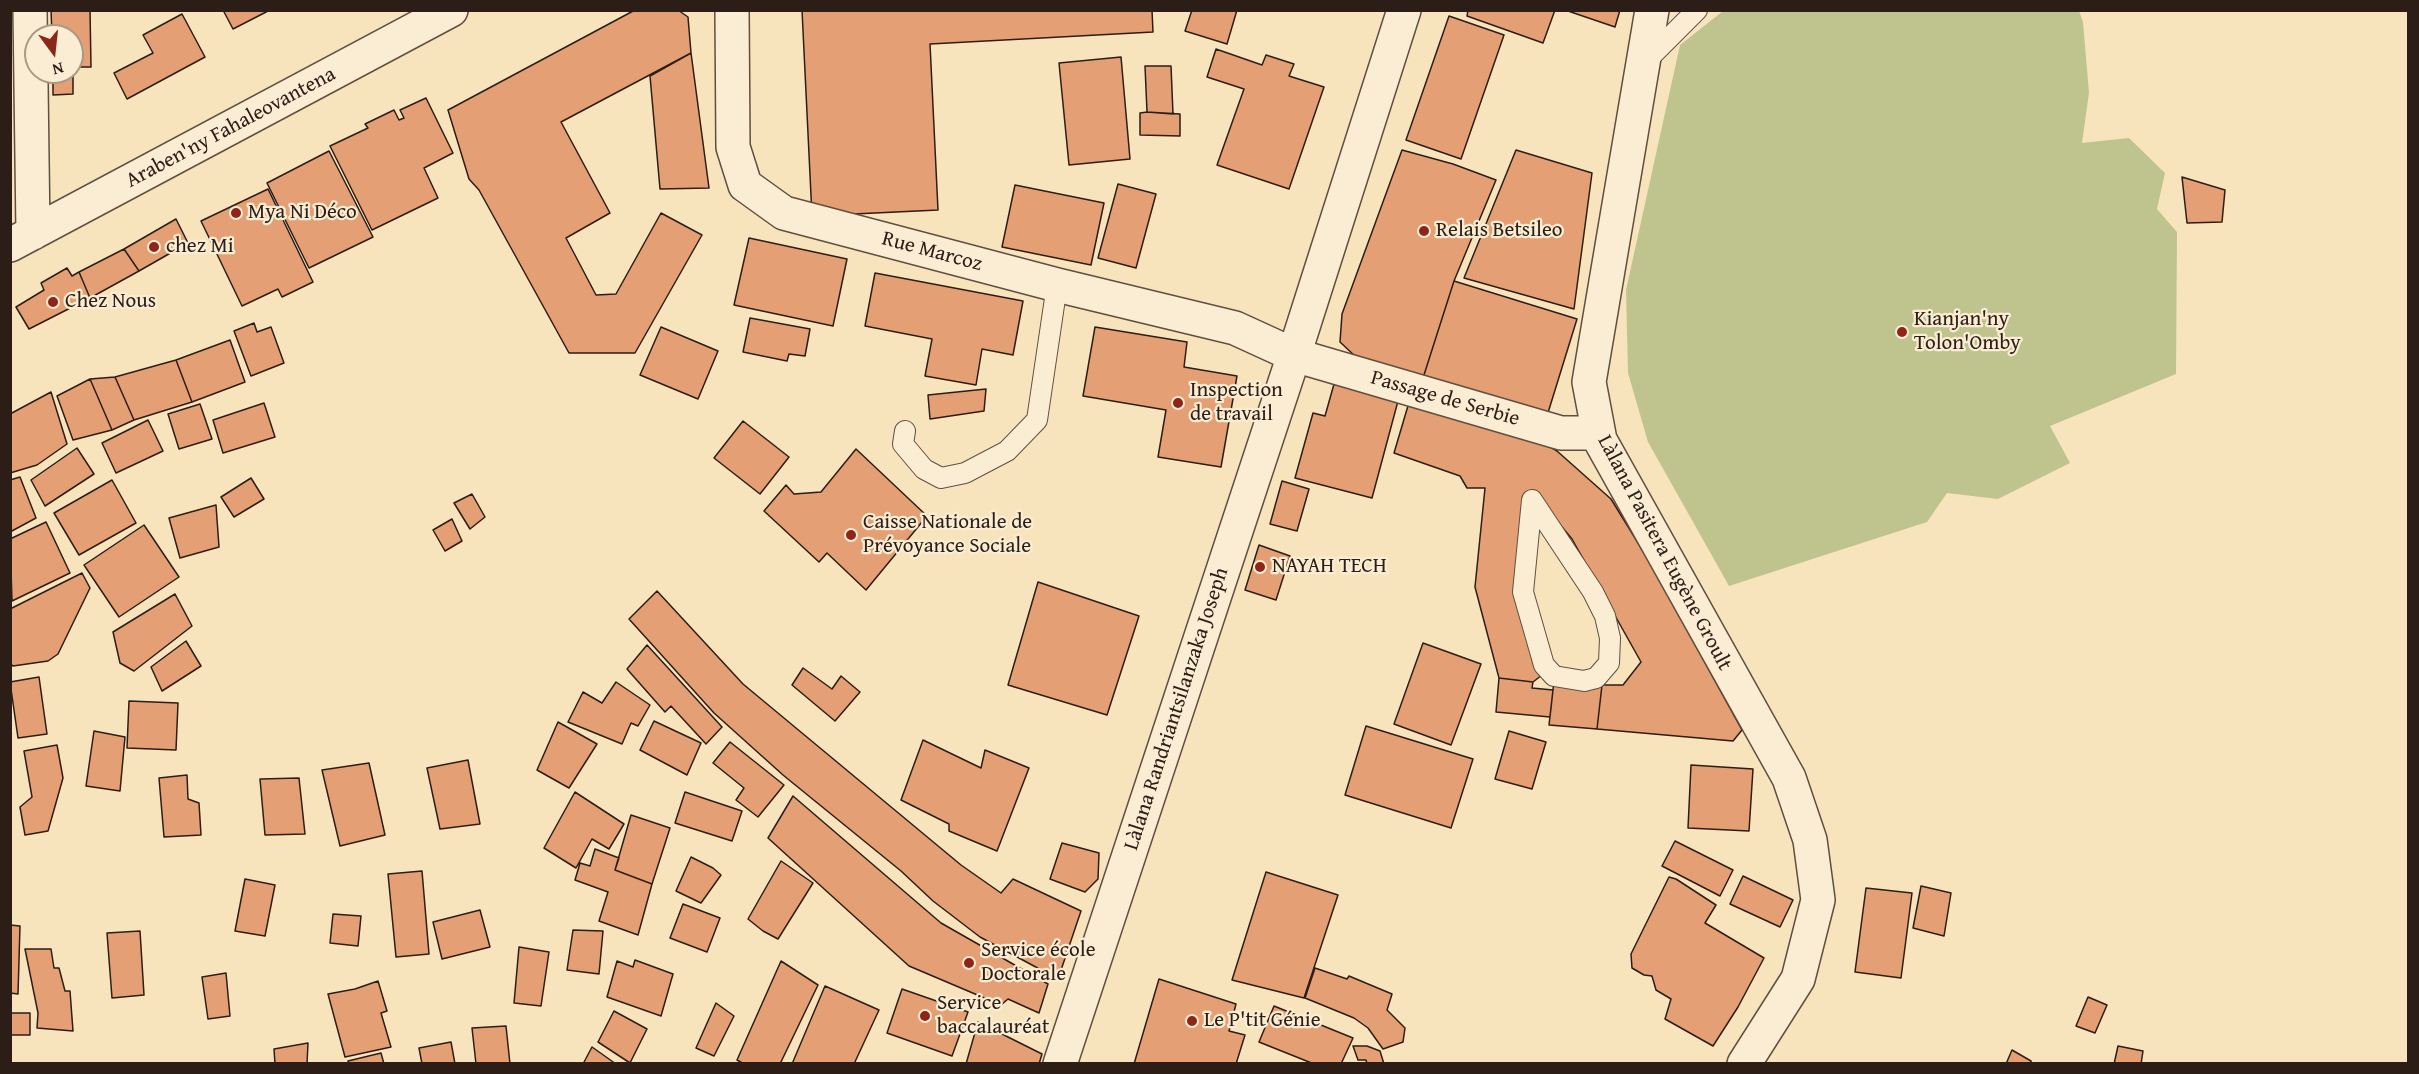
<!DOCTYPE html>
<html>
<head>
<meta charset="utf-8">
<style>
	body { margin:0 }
	#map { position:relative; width:2419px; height:1074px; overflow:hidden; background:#f8e4bc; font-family:"Gentium Book Plus",serif }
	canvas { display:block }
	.frame { position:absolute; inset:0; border:12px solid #2c1d16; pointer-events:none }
	.north { position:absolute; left:24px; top:24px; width:60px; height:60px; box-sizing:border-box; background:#faedd3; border:2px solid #a89a87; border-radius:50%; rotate:165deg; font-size:16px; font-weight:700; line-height:24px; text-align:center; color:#2c1d16 }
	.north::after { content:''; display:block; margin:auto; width:21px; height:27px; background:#8f2418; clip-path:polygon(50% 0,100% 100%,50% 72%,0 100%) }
</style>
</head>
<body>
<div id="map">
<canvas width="2419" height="1074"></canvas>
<div class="frame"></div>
<div class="north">N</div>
</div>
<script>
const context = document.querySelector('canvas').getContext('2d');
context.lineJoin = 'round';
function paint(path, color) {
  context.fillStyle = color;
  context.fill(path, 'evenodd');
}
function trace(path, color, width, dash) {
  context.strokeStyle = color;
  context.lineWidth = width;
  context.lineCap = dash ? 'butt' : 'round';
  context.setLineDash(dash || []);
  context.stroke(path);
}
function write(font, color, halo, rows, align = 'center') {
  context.font = font + ' "Gentium Book Plus",serif';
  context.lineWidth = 4.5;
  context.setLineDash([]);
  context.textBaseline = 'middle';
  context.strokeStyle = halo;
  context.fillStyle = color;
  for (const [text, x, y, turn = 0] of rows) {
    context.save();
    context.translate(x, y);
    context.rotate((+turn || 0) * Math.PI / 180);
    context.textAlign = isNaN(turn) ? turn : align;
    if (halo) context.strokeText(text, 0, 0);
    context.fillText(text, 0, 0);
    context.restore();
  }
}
const green = new Path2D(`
	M1723,11h356l4,11 6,71 -7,50 47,-5 36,35 -8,36 20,23 -1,142 -126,52 20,37 -72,36 -51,-6 -20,29 -198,64 -81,-144 -20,-69 -2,-83 54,-245z`);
const building = new Path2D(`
	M51,10h39l1,57h-18v27l-20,1v-23h19v-36h-20z
	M223,10h47l-37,19z
	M635,10h43l10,7 3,36 -130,69 49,91 -44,25 30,57 20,-1 45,-81 41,22 -67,118h-66l-90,-163 -10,-11 -21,-69z
	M802,10h350l1,22 -223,12 8,166 -126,6z
	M1192,10h45l-10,34 -42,-13z
	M1468,10h87l-12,33 -76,-27z
	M1565,10h55l-5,17z
	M182,14l23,43 -78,42 -13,-26 39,-20 -10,-18z
	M1449,16l55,19 -43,124 -55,-19z
	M1216,49l46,16 4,-10 28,9 -5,12 35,11 -35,102 -72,-24 27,-76 -37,-12z
	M691,53l18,135 -49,1 -10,-113z
	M1121,57l9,102 -61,6 -10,-102z
	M1145,66h26l2,48 -26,-2z
	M426,98l27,55 -29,15 14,30 -66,32 -42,-84 38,-18 -3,-4 29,-14 5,10 5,-2 -4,-8z
	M1147,112l33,2v22l-40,-1v-22z
	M1402,150l51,14 43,16 -42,101 -31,97 -65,-19 -18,-17 2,-28z
	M1516,150l76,23 -18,136 -110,-31z
	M329,151l44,86 -64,31 -42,-85z
	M2182,177l43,13 -3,32 -35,1z
	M1118,184l38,10 -20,74 -38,-10z
	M1015,185l89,18 -13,62 -89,-18z
	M268,189l45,93 -31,15 -4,-8 -36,17 -41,-85z
	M176,219l12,24 -49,28 -15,-22z
	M749,238l98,21 -14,67 -99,-21z
	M124,249l15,22 -49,27 -11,-26z
	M67,268l5,8 7,-4 11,26 -61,31 -13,-22 28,-17 -3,-7z
	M875,273l148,28 -10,54 -31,-6 -6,36 -51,-9 7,-37 -67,-13z
	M1454,281l123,38 -30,97 -124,-38z
	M750,318l60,11 -5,27 -16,-2 -2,7 -44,-9z
	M254,323l3,9 14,-5 13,36 -33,13 -17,-45z
	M661,327l57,24 -20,48 -58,-24z
	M1095,327l92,15 -3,25 53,9 -16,91 -63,-10 8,-47 -83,-14z
	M230,340l15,42 -53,20 -16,-42z
	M176,360l16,42 -58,18 -19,-43z
	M115,377l19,43 -22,10 -22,-51z
	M90,379l22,51 -39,10 -16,-44z
	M1334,384l64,17 -26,97 -77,-20 18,-65 12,3z
	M986,389l-2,22 -54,8 -2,-24z
	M51,392l16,52 -30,21 -27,8v-59z
	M1410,399l134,44 13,8 54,48 37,60 94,171 -9,11 -136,-12 5,-44h21l18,-23 -69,-123 -15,-18 -28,-20 -15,88 28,86 -9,7 -34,-4 -24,-91 10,-99h-18l-7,-12 -66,-23z
	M264,403l11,34 -52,16 -10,-33z
	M200,404l12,35 -33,10 -11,-35z
	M148,420l15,31 -47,22 -14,-30z
	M743,421l46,36 -29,37 -46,-36z
	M77,448l17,26 -49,32 -14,-26z
	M856,449l71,67 -61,74 -39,-37 -8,9 -55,-51 22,-26 8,9 27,-2z
	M20,477l16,41 -26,14v-52z
	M251,478l13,21 -30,18 -13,-20z
	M112,480l24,43 -57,32 -25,-42z
	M1282,481l27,8 -12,42 -27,-7z
	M472,494l13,23 -15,12 -16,-26z
	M216,505l3,42 -39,11 -11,-40z
	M452,519l10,22 -17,10 -12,-21z
	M46,522l24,51 -58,28 -2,-62z
	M144,525l35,52 -60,40 -35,-52z
	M1259,545l31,11 -14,44 -31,-10z
	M82,573l8,15 -32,66 -10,7 -35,5 -3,-3v-54z
	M1038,582l101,34 -32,99 -99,-30z
	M657,591l86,93 218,181 40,28 12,-14 68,32 -23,68 -78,-42 -47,-36 -32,-30 -118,-96 -69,-62 -85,-94z
	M175,594l17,32 -58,45 -14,-8 -7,-31z
	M186,641l15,25 -39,25 -11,-24z
	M1423,643l58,21 -30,81 -57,-21z
	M647,645l75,82 -16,17 -35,-38 -6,6 -38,-43z
	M803,668l29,21 9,-13 19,16 -25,29 -43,-36z
	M39,677l8,57 -29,4 -8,-56z
	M1499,678l34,4 -1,6 21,2 -3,27 -54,-5z
	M1554,681l48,4 -5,44 -48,-4z
	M616,682l34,23 -12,21 -7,-3 -9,21 -54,-22 15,-30 19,11z
	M129,701l49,2 -2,47 -49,-2z
	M654,721l47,22 -14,32 -47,-25z
	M558,722l39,22 -28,44 -32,-18z
	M1366,726l107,33 -22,69 -106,-33z
	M94,731l31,6 -5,54 -34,-5z
	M1509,731l37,11 -14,47 -37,-10z
	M923,740l58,28 4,-18 44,18 -32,83 -48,-20v-7l-48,-24z
	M730,742l54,43 -26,32 -22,-17 8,-12 -31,-25z
	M57,745l6,33 -15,53 -23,4 -5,-28 12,-10 -8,-46z
	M468,760l12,64 -40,5 -13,-61z
	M369,763l16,72 -45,11 -18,-76z
	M1691,765l62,4 -4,62 -61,-3z
	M187,775l1,24 11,4 2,32 -37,2 -5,-59z
	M299,778l6,56 -40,1 -5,-56z
	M575,792l49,32 -15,25 -17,-10 -16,29 -32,-20z
	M685,792l57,19 -10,30 -57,-18z
	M793,796l148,127 107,61 -9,29 -31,-14 -7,6 -92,-39 -141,-128z
	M631,815l39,13 -18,56 -37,-14z
	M1675,841l58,29 -13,26 -58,-30z
	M1062,843l37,10 -1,26 -13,13 -35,-13z
	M595,849l24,9 -4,12 37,14 -14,51 -39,-14 9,-29 -33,-12 5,-17 10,3z
	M691,857l22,11 8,7 -20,28 -25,-12z
	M781,861l32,22 -35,56 -15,-8 -15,-12z
	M422,871l7,83 -33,3 -8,-83z
	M1266,872l72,23 -34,103 -72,-18z
	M1743,876l50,24 -13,27 -50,-23z
	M1669,877l7,2 40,26 -11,18 59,35 -26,49 -25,39 -48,-27 6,-20 -15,-9 -4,-14 -8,-1 -12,-7 -1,-14z
	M245,879l30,6 -10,51 -30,-5z
	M1921,886l30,7 -7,43 -31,-8z
	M1866,888l46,5 -11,85 -46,-6z
	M683,904l37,14 -13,34 -37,-14z
	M480,910l10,37 -48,12 -9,-37z
	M333,914l28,2 -3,30 -28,-3z
	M10,925l10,1 -2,68 -8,-1z
	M573,930l30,1 -4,43 -32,-4z
	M140,931l4,64 -32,3 -5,-65z
	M519,947l30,5 -8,54 -27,-3z
	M25,949h26l3,19h5l6,23h5l3,40 -36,-3 1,-15z
	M635,960l38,14 -12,42 -54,-19 10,-36 16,6z
	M781,961l37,24 -38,79h-36l-7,-4z
	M1315,968l32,11 2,-3 43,18 -5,16 18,18 -2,14 -20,7 -15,-21 -14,-10 -49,-20z
	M226,973l4,43 -22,3 -6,-42z
	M1159,979l77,25 -7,27 16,4 -9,29h-102z
	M378,981l9,30 -6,2 10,34 -46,10 -17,-63 27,-5z
	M825,986l54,24 -25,54h-62z
	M902,989l66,23 -16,44 -65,-23z
	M2088,997l19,8 -12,28 -19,-7z
	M716,1003l18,13 -20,40 -18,-8z
	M1274,1006l79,32 -12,26h-27l-55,-22z
	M614,1011l33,18 -17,34 -32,-21z
	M10,1013h20v22h-20z
	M978,1022l64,32 -3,10h-73z
	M506,1026l4,38h-34l-4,-36z
	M451,1042l4,22h-33l-3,-16z
	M308,1043l-1,21h-32l-1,-15z
	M1353,1046h14l13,5 4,13h-17l-1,-4h-8z
	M2118,1046l25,5 -2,13h-27z
	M592,1047l24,17h-33z
	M2012,1050l19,11v3h-25z
	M381,1053l3,11h-35l-1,-3z`);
const service = new Path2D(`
	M1645,62l52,-52
	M905,431l-2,13 21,25 17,9 24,-5 42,-22 30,-31 20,-135
	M1532,500l61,92 12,24 5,22 -1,25 -13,15 -12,3 -30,-5 -10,-11 -21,-73z`);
const minor = new Path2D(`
	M732,10l1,137 12,38 39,28 273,72 178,43 59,27 267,78h37`);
const tertiary = new Path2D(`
	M30,10l3,223
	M1652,10l-63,372 11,58 189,338 21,62 8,60 -20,79 -54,85
	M10,245l441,-235
	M1060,1064l234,-709 110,-345`);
const markers = [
	[236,213,6,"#8f2418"],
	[1424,231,6,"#8f2418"],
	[154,247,6,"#8f2418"],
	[53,302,6,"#8f2418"],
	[1902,332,6,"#8f2418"],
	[1178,403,6,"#8f2418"],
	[851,535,6,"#8f2418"],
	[1260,567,6,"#8f2418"],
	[969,963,6,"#8f2418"],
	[925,1016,6,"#8f2418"],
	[1192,1021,6,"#8f2418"]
];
const streetNames = [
	["Araben'ny Fahaleovantena",231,128,-28],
	["Rue Marcoz",932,252,15],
	["Passage de Serbie",1445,399,16],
	["Làlana Pasitera Eugène Groult",1664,553,62],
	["Làlana Randriantsilanzaka Joseph",1177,709,-72]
];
const poiNames = [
	["Mya Ni Déco",248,213],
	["Relais Betsileo",1436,231],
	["chez Mi",166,247],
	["Chez Nous",65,302],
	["Kianjan'ny",1914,320],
	["Tolon'Omby",1914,344],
	["Inspection",1190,391],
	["de travail",1190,415],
	["Caisse Nationale de",863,523],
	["Prévoyance Sociale",863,547],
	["NAYAH TECH",1272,567],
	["Service école",981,951],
	["Doctorale",981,975],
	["Service",937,1004],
	["baccalauréat",937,1028],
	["Le P'tit Génie",1204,1021]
];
paint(green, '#bfc48f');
paint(building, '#e59f74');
trace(building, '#2c1d16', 1.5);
trace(service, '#5f4f40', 22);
trace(minor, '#5f4f40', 36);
trace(tertiary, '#5f4f40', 36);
trace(service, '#faedd3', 20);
trace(minor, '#faedd3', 33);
trace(tertiary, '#faedd3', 33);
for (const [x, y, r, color] of markers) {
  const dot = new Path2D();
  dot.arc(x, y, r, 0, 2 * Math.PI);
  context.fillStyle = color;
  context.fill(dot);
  trace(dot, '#faedd3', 2);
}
write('21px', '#2c1d16', '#faedd3', streetNames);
write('21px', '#2c1d16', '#faedd3', poiNames, 'left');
</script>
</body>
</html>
